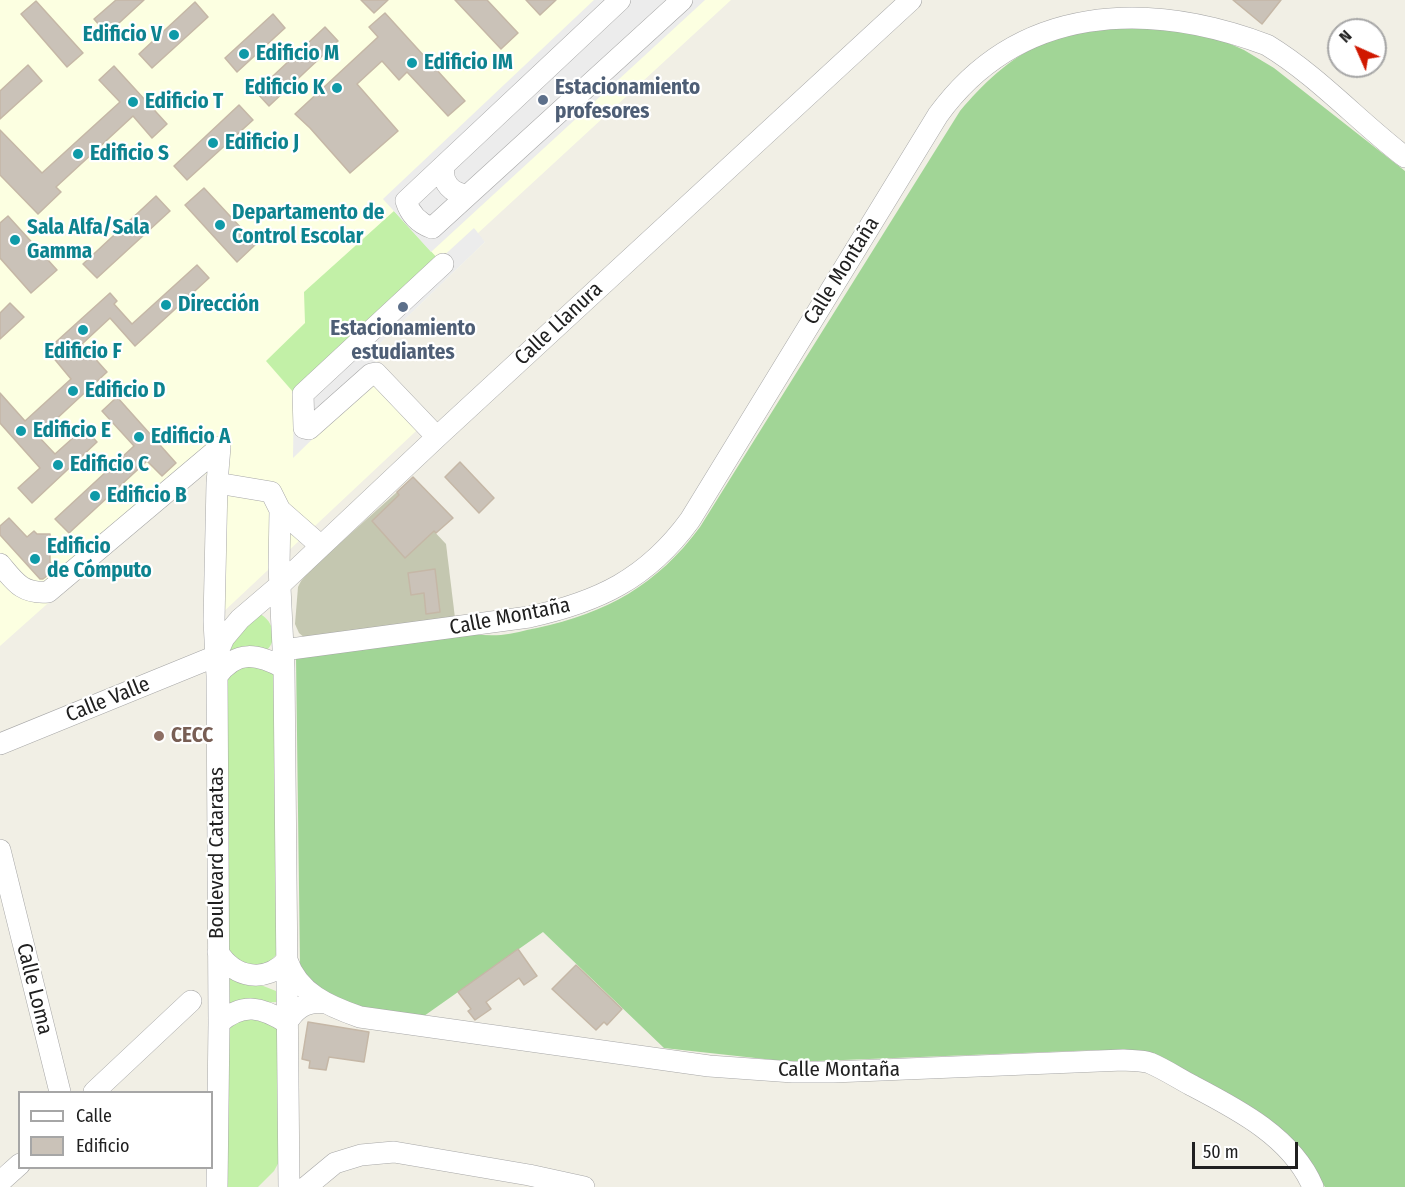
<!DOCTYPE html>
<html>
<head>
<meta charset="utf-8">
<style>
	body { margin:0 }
	#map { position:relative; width:1405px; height:1187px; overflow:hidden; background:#f1efe5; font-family:"Fira Sans Condensed",sans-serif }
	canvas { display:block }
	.legend { position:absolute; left:18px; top:1091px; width:195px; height:78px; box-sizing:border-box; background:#fff; border:2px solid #a6a6a6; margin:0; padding:8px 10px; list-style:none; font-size:18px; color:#202020 }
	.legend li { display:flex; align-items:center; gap:12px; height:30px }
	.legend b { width:30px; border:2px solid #a6a6a6 }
	.north { position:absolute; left:1327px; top:18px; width:60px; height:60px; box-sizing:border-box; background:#fff; border:2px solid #a6a6a6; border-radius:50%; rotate:315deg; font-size:16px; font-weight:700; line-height:24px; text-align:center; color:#202020 }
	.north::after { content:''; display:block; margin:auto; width:21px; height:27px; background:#d01800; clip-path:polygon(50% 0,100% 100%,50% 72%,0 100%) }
	.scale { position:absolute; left:1192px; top:1142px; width:106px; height:27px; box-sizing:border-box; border:3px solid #202020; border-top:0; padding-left:8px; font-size:18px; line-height:21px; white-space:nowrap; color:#202020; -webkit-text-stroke:4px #fff; paint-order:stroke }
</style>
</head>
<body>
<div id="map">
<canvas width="1405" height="1187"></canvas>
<ul class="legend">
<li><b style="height:8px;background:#fff"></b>Calle</li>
<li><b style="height:16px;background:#cac2b8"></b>Edificio</li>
</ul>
<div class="north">N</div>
<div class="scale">50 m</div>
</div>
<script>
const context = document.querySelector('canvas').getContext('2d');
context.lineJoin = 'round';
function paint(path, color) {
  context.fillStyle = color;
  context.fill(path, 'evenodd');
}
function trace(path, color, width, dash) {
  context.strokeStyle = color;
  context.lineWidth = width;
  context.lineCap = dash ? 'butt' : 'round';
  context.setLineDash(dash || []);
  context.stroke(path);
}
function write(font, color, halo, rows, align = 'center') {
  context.font = font + ' "Fira Sans Condensed",sans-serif';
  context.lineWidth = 4.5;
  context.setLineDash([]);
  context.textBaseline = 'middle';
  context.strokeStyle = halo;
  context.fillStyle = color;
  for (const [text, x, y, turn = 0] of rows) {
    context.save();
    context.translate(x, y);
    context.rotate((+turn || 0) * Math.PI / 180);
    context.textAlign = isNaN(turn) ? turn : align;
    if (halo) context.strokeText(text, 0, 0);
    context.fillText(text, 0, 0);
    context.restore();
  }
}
const education = new Path2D(`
	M0,0h731l-254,234 8,8 -116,112 62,63 -212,199 4,-141 -30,-1 -193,172z`);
const construction = new Path2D(`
	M397,492l49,52 9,74 -149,21 -7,-6 -4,-9 3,-37 3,-6 10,-12z`);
const grass = new Path2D(`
	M394,211l45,49 -145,133 -28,-32 39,-38 -1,-31z
	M260,614c14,7 18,27 6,37h-36l-2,-3 1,-7z
	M234,666h41l3,287 -10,10 -13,5 -26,-13 -3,-285z
	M238,976l38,15 3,2 -2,9 -48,2v-27z
	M238,1016l41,7 1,137 -6,11 -16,16h-31l1,-156z`);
const forest = new Path2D(`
	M1099,25l100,5 45,20 30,18 131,103v1016h-80l-15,-21 -183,-115 -28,-1 -307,12 -128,-14 -121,-116 -119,84c-29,-2 -99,-9 -117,-35 -3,-4 -5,-12 -7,-17l-4,-307c55,-6 109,-14 164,-21 13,-2 27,0 41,-1 12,-1 24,-5 36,-7 70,-15 120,-43 163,-101l260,-416c22,-26 49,-53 82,-67 18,-7 38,-12 57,-19z`);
const parking = new Path2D(`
	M594,0h111l-274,252 -48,-53z
	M474,228l11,14 -116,112 14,16 -90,88 1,-65z`);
const building = new Path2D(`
	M116,0h28l-37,34 -13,-15z
	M361,0h27l-14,13z
	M455,0h32l31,33 -17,16z
	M526,0h30l-16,15z
	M1233,0h48l-19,24z
	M36,1l47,52 -16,14 -46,-53z
	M195,2l13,15 -56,51 -13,-14z
	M385,13l80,88 -17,15 -41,-44 -8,8 -17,-19 -25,23 41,47 -48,42 -40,-45 -15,-14 83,-77 -9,-10z
	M273,14l12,14 -48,44 -12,-14z
	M325,27l13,14 -69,65 -13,-14z
	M28,65l14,16 -42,38v-28z
	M114,66l53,58 -15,14 -19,-22 -77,71 5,5 -23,22 -38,-39v-45l42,43 78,-71 -21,-22z
	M239,105l14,15 -66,60 -13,-14z
	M204,188l52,56 -19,18 -52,-57z
	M156,196l14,15 -73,67 -14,-14z
	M8,216l49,54 -26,23 -31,-35v-35z
	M197,265l12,13 -74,68 -25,-28 -28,26 25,28 -69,64 17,18 29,-26 13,14 -65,61 -14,-15 22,-20 -40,-45v-30l25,28 46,-42 -24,-29 63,-57 7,8 -3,3 18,20z
	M10,303l14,14 -24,22v-26z
	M117,397l59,66 -14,13 -15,-15 -78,72 -14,-14 79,-73 -32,-35z
	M460,462l34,36 -15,15 -34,-36z
	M413,477l40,41 -17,15 -2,-2 -29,27 -33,-37 27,-26 -2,-3z
	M9,518l18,19 7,-6 3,3h13v28l6,7 -13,10h-3l-40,-44v-9z
	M435,569l5,43 -14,2 -2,-21 -13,2 -3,-22z
	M518,949l19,27 -13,9 -5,-7 -33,24 5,7 -16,11 -7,-9 3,-2 -13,-17z
	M576,965l46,44 -15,16 -3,-3 -8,8 -44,-41z
	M308,1022l61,10 -5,30 -35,-5 -3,13 -17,-2 1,-7 -8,-2z`);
const minor = new Path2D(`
	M620,0l-214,201c4,13 12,22 26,27l250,-228
	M444,166c-3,17 8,28 24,29
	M437,437l-61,-64 -5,1 -62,55 -5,-1 -1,-34 140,-130
	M217,483l54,9 9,18 41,36
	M280,510l-1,57 5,101 5,519
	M0,564c15,18 22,30 48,28l172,-145
	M283,650l246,-33c69,-15 118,-38 161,-97l248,-405c81,-111 209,-115 329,-70 51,31 91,76 138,112
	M216,656l8,-18 16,-19 41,-35 156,-147 474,-437
	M217,676c20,-27 41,-22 67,-8
	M0,744l216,-88
	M0,850l60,242
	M218,952c16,26 48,32 69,8 11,33 41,46 73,57l349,49 84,6h40l290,-12c8,1 19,0 27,3 14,6 28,15 41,22 46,24 101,52 122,102
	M219,1023c24,-21 43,-16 68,0 8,-15 21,-23 38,-20
	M94,1092l97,-91
	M0,1182l20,-18
	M217,1187l2,-164 -2,-347 -3,-55 3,-138 3,-36
	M306,1187l29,-24 26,-8 33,-3 135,23 55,12`);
const markers = [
	[174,35,6,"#0f9aa8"],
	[244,54,6,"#0f9aa8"],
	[412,63,6,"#0f9aa8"],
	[337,88,6,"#0f9aa8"],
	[543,100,6,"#5c6f8a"],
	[133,102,6,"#0f9aa8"],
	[213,143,6,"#0f9aa8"],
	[78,154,6,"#0f9aa8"],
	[220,225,6,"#0f9aa8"],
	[15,240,6,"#0f9aa8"],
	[166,305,6,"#0f9aa8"],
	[403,307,6,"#5c6f8a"],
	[83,330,6,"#0f9aa8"],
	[73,391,6,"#0f9aa8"],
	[21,431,6,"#0f9aa8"],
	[139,437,6,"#0f9aa8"],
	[58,465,6,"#0f9aa8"],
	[95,496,6,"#0f9aa8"],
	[35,559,6,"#0f9aa8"],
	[159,736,6,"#8d6e63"]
];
const cultureNames = [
	["Edificio V",162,35,"right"],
	["Edificio M",256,54],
	["Edificio IM",424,63],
	["Edificio K",325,88,"right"],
	["Edificio T",145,102],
	["Edificio J",225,143],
	["Edificio S",90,154],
	["Departamento de",232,213],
	["Control Escolar",232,237],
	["Sala Alfa/Sala",27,228],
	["Gamma",27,252],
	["Dirección",178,305],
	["Edificio F",83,352,"center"],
	["Edificio D",85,391],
	["Edificio E",33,431],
	["Edificio A",151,437],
	["Edificio C",70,465],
	["Edificio B",107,496],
	["Edificio",47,547],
	["de Cómputo",47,571]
];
const serviceNames = [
	["Estacionamiento",555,88],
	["profesores",555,112],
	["Estacionamiento",403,329,"center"],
	["estudiantes",403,353,"center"]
];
const streetNames = [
	["Calle Montaña",842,271,-58],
	["Calle Llanura",559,324,-43],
	["Calle Montaña",510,617,-11],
	["Calle Valle",108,700,-22],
	["Boulevard Cataratas",217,853,-90],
	["Calle Loma",34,989,76],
	["Calle Montaña",839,1070]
];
const educationNames = [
	["CECC",171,736]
];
paint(education, '#fcffe1');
paint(construction, '#c4c7b0');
paint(grass, '#c2f0a7');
paint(forest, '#a1d596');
paint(parking, '#ececec');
paint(building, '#cac2b8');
trace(building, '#c5b7a6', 1.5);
trace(minor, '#a7a7a7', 22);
trace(minor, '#fff', 21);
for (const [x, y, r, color] of markers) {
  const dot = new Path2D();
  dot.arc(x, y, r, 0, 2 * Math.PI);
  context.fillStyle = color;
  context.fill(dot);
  trace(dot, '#fff', 2);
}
write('bold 21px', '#0d838f', '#fff', cultureNames, 'left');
write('bold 21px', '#4e5e75', '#fff', serviceNames, 'left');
write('21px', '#202020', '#fff', streetNames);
write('bold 21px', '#785e54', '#fff', educationNames, 'left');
</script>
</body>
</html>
